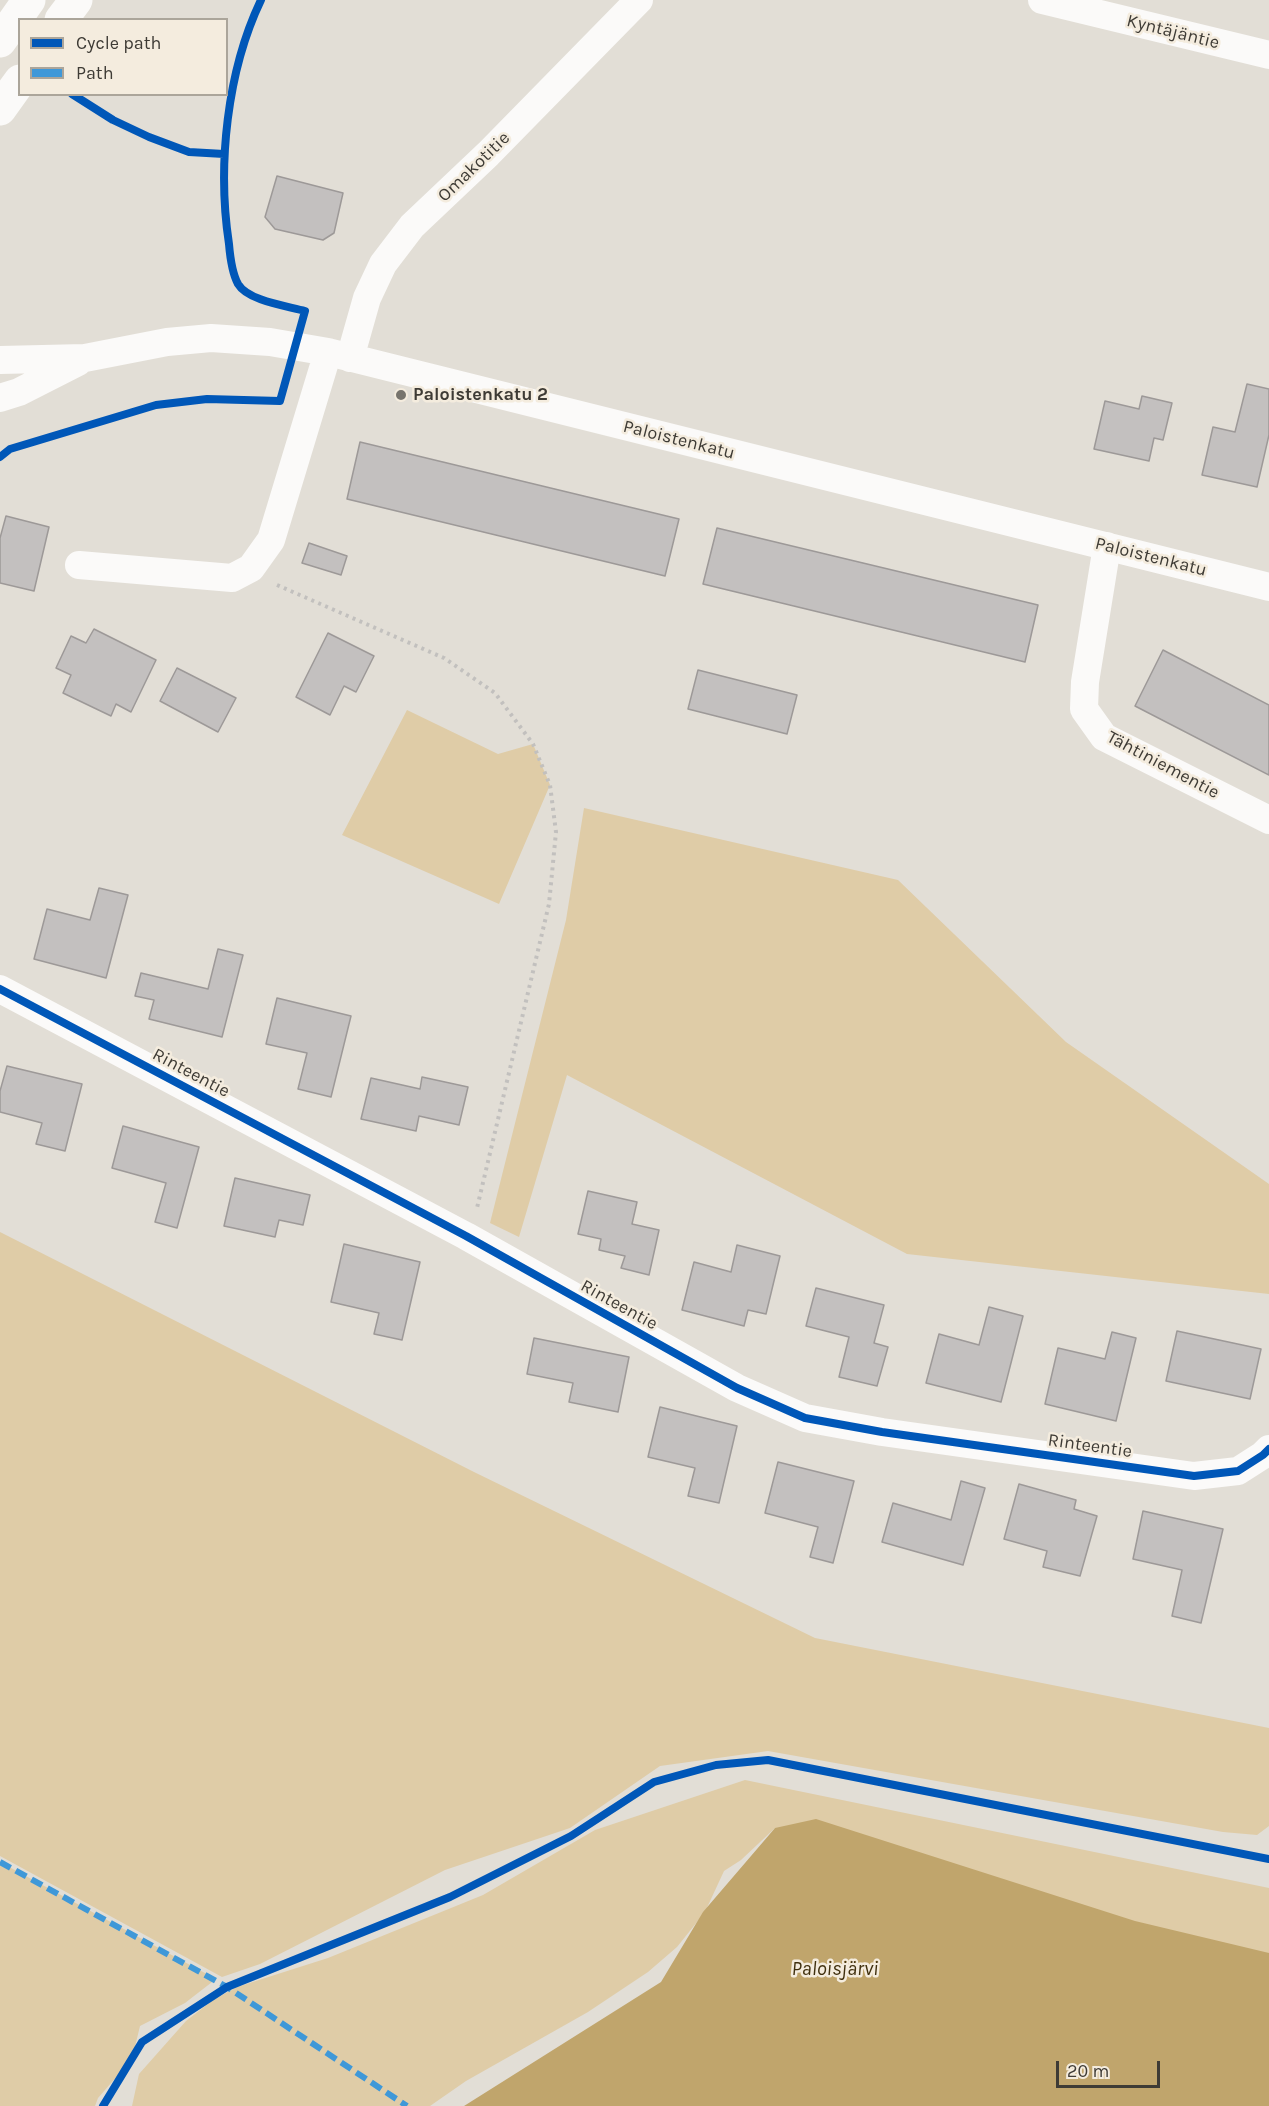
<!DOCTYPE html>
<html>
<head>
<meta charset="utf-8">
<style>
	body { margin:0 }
	#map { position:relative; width:1269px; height:2106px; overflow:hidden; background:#e2ded6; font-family:Karla,sans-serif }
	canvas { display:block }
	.legend { position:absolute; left:18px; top:18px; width:210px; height:78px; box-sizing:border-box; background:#f4ecde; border:2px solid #aba59a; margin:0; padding:8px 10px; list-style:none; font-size:18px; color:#3e3b35 }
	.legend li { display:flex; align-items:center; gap:12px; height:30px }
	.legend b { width:30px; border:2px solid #aba59a }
	.scale { position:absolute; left:1056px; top:2061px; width:104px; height:27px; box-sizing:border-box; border:3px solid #3e3b35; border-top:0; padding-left:8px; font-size:18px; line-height:21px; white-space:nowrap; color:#3e3b35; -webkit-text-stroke:4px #f4ecde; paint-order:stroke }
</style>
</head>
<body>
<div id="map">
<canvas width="1269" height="2106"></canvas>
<ul class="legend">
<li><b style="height:8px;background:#0057b8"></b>Cycle path</li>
<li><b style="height:8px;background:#3f98d8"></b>Path</li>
</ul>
<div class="scale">20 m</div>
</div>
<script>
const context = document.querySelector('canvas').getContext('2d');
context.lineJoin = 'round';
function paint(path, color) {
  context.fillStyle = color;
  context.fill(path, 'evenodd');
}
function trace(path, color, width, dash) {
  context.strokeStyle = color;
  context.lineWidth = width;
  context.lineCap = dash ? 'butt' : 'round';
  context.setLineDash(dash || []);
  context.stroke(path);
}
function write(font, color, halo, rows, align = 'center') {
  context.font = font + ' Karla,sans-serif';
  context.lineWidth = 5;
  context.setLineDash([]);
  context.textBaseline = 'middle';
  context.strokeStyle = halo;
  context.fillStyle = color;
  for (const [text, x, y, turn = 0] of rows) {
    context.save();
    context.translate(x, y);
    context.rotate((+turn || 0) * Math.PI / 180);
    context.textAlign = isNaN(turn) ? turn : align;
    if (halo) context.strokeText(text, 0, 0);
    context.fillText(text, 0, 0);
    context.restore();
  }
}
const green = new Path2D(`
	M407,710l91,44 35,-10 17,41 -51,119 -157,-69z
	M584,808l314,72 168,162 203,142v110l-362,-40 -340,-179 -48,162 -29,-14 76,-303z
	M0,1232l474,240 341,166 454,90v98l-12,9 -34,-3 -455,-81 -108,15 -90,62 -125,42 -185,94 -38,13 -222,-121z
	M745,1780l524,108v70l-494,-130 -34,32 -17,11 -19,41 -28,35 -29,25 -60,40 -122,69 -36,25h-298l7,-32 47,-53 27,-21 24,-13 91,-29 155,-63 112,-65z
	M0,1862l216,117 -31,24 -45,23 -8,33 -34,39 -3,8h-95z`);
const water = new Path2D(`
	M816,1819l319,102 134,32v153h-805l197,-124 42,-70 72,-84z`);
const building = new Path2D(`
	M277,176l66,17 -9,40 -11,7 -48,-11 -10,-12z
	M1247,384l22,5v46l-12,52 -55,-12 11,-48 22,5z
	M1142,396l30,7 -9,37 -9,-2 -5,23 -55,-12 11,-48 34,8z
	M360,442l319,77 -14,57 -318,-77z
	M6,516l43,11 -15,64 -34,-8v-45z
	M717,528l321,77 -13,57 -322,-78z
	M309,543l38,13 -6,19 -39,-12z
	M94,629l62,31 -25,52 -15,-8 -5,12 -48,-23 8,-18 -15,-7 15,-32 15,7z
	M328,633l46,23 -18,36 -12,-6 -14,29 -34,-18z
	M1163,650l106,55v70l-134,-69z
	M177,668l59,30 -18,34 -58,-31z
	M698,670l99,25 -10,39 -99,-25z
	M99,888l29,7 -22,83 -72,-19 13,-50 43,11z
	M218,949l25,6 -21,82 -73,-18 5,-19 -19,-4 6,-23 67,16z
	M277,998l74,18 -20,81 -33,-8 9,-36 -41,-9z
	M7,1066l75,18 -17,67 -29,-7 6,-21 -42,-11v-21z
	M422,1077l46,10 -9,38 -40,-9 -3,15 -55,-12 10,-41 49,11z
	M123,1126l76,21 -22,81 -22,-6 11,-39 -54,-15z
	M235,1178l75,17 -7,30 -24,-5 -4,17 -51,-11z
	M588,1191l49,11 -5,22 27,6 -10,45 -28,-7 4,-12 -26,-6 2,-11 -23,-5z
	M344,1244l76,18 -18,78 -28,-6 5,-21 -48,-11z
	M737,1245l43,11 -14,58 -18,-4 -4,16 -62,-16 12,-48 37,10z
	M816,1288l68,17 -10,38 14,4 -11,39 -38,-9 10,-40 -43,-11z
	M989,1307l34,9 -22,86 -75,-19 13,-49 40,11z
	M1177,1331l84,18 -11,50 -84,-18z
	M1112,1332l24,6 -20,83 -71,-17 13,-56 47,11z
	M534,1338l95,19 -11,55 -49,-10 4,-19 -46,-9z
	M660,1407l77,19 -18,77 -31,-7 7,-28 -47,-11z
	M778,1462l76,19 -21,82 -23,-6 8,-30 -53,-14z
	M961,1481l24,7 -22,77 -81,-23 11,-39 58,17z
	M1019,1484l57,16 -2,9 23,7 -17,60 -37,-9 4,-16 -43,-12z
	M1143,1511l80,18 -22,94 -29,-7 10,-46 -49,-11z`);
const path = new Path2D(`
	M277,585l167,73 51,35 38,51 17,41 6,47 -7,72 -72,304`);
const minor = new Path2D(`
	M1042,0l227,55
	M350,358l17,-60 16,-34 29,-38 76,-72 151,-154
	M0,360l85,-2 82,-16 44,-4 59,4 58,10 941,235
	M0,398l19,-6 59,-30
	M1107,546l-22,136 -1,27 20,28 165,83
	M79,565l153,13 19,-10 20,-28 57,-188
	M0,989l466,247 271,152 68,30 77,14 312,44 44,-5 25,-16 6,-6`);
const secondary = new Path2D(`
	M61,20l15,-20
	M0,41l29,-41
	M0,109l20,-28`);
const quiet = new Path2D(`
	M0,1862l227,125 180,119`);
const cycleway = new Path2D(`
	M72,94l41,26 36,17 40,15 35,2
	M0,457l10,-8 146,-44 51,-6 73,2 25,-90c-18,-5 -57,-10 -67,-27 -6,-11 -8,-28 -9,-40 -12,-78 -2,-173 32,-244
	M0,989l466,247 271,152 68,30 77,14 312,44 44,-5 25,-16 6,-6
	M103,2106l39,-64 85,-55 223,-90 121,-61 83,-54 62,-17 52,-5 501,99`);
const markers = [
	[401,395,6,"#77746d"]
];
const streetNames = [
	["Kyntäjäntie",1173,32,14],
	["Omakotitie",474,167,-44],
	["Paloistenkatu",679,440,14],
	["Paloistenkatu",1151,557,14],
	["Tähtiniementie",1163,765,28],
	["Rinteentie",191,1073,28],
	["Rinteentie",619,1305,29],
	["Rinteentie",1090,1446,8]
];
const poiNames = [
	["Paloistenkatu 2",413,395]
];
const waterNames = [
	["Paloisjärvi",835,1969]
];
paint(green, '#dfcca7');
paint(water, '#c0a56c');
paint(building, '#c3c0bf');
trace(building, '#9d9998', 1.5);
trace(path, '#c2c0be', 4, [3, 4.5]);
trace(minor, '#fbfaf9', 28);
trace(secondary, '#fbfaf9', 33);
trace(quiet, '#3f98d8', 6, [12, 6]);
trace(cycleway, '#0057b8', 8);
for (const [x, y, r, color] of markers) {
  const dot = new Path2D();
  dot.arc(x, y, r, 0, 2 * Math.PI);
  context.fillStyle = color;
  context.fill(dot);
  trace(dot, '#f4ecde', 2);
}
write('18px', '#3e3b35', '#f4ecde', streetNames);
write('bold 18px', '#3e3b35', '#f4ecde', poiNames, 'left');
write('italic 20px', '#40300e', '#f4ecde', waterNames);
</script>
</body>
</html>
